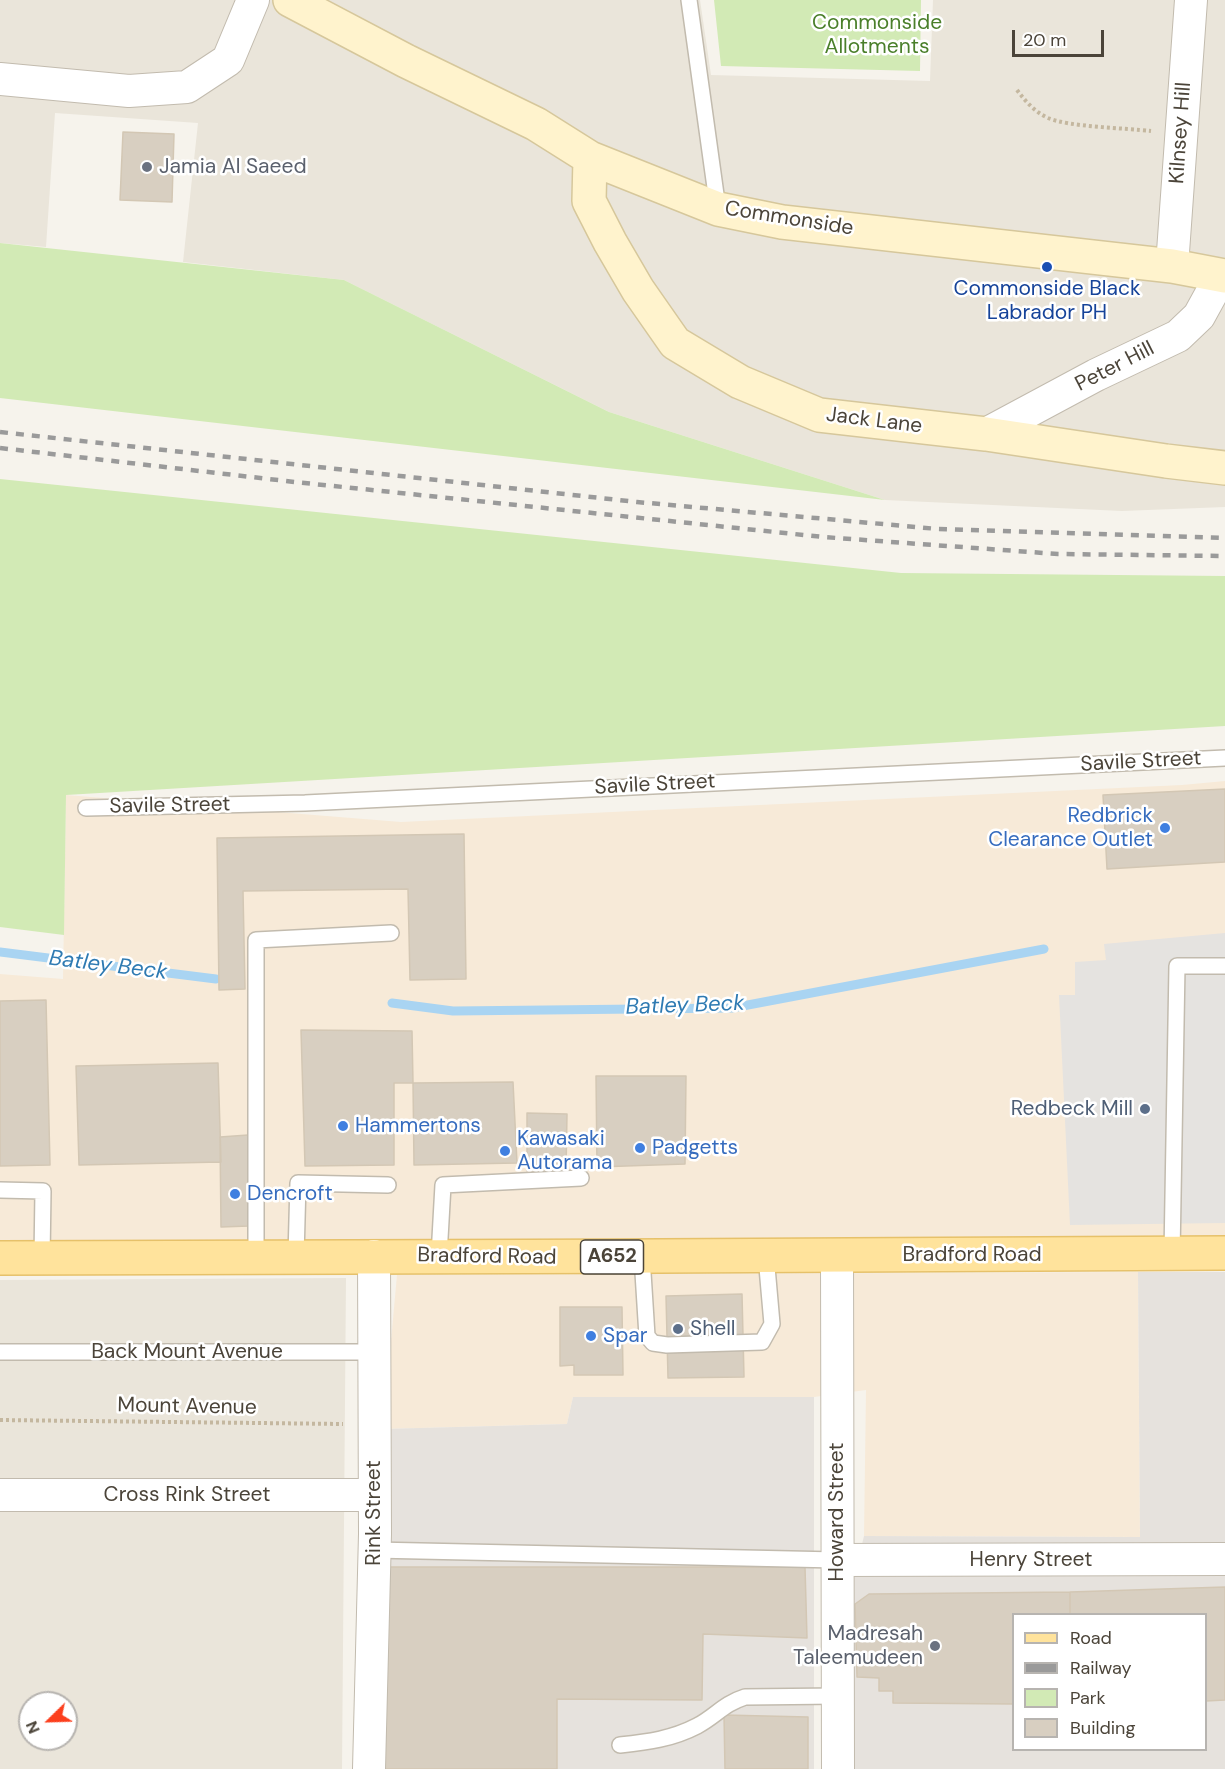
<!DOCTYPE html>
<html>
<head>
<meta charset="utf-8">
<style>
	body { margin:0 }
	#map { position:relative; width:1225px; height:1769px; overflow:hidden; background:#f6f3ec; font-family:"DM Sans",sans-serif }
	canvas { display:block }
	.legend { position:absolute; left:1012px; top:1613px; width:195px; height:138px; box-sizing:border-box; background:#fff; border:2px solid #b7b4b0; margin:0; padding:8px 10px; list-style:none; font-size:18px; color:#4b4439 }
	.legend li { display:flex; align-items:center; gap:12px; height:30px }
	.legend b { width:30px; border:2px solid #b7b4b0 }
	.north { position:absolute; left:18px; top:1691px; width:60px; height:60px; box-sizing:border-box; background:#fff; border:2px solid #b7b4b0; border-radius:50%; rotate:247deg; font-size:16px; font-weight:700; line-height:24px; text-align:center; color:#4b4439 }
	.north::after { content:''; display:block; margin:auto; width:21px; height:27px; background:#fc3f1d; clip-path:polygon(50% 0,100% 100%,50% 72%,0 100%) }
	.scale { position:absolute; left:1012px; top:30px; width:92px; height:27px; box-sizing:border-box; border:3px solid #4b4439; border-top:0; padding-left:8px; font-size:18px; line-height:21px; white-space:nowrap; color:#4b4439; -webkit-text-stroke:4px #fff; paint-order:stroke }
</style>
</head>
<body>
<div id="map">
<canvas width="1225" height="1769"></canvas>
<ul class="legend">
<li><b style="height:8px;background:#ffe39c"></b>Road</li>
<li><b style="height:8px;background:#9a9a9a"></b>Railway</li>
<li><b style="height:16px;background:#d2eab5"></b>Park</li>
<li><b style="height:16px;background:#d8cfc1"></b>Building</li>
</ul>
<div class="north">N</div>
<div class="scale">20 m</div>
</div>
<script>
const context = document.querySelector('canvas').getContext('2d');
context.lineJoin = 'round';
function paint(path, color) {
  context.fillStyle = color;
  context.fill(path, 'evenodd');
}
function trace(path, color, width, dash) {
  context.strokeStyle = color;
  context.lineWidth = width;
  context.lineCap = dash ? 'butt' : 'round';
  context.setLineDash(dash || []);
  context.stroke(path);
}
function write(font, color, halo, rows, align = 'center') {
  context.font = font + ' "DM Sans",sans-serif';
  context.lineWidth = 5;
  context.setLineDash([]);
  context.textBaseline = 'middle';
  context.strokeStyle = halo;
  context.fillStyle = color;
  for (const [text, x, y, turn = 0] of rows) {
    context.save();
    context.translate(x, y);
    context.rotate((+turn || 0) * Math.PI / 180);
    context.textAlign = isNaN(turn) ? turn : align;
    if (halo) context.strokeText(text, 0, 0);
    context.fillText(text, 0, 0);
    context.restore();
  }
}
const residential = new Path2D(`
	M0,0h700l11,75 219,6 3,-81h292v507l-103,4 -237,-11 -276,-88 -265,-132 -161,-18 15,-139 -143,-10 -9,134 -46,-4z
	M346,1278l-4,491h-342v-489zM30,1703h36v36h-36z`);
const commercial = new Path2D(`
	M1225,781v473l-1225,4v-284l63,5 3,-184 335,27 781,-37z
	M1138,1272l2,265 -276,-1 2,-146 -52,7h-241l-6,27 -184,5 14,-154z`);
const industrial = new Path2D(`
	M1138,1272h87v497h-375l1,-180 13,-53 276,1zM1014,1614h192v136h-192z
	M573,1397h241v372h-427l-4,-340 184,-5z`);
const green = new Path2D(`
	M714,0h207l-1,71 -199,-5z
	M0,243l344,37 265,132 276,88 -885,-102z
	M0,479l901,94 324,3v150l-1159,69 -2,140 -64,-8z`);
const parking = new Path2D(`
	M1225,933v290l-155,2 -11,-230h16v-33l31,-2 -2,-16z`);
const stream = new Path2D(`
	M0,952l216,27
	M392,1003l61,8 279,-3 312,-59`);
const building = new Path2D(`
	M123,132l51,2 -2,68 -52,-2z
	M1225,789v73l-118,7 -4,-74z
	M464,834l2,145 -56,1 -2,-91 -165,2 2,98 -26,1 -2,-152z
	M46,1000l4,165 -50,1v-165z
	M301,1030l111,1 1,52h-19v82l-89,1z
	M218,1063l3,99 -142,3 -3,-99z
	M596,1076h90l-1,88 -88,3z
	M513,1082l4,81 -103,2 -1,-82z
	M527,1113l40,1 -1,57h-39z
	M248,1135l1,91 -28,1 -1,-90z
	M742,1294l2,83 -76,1 -2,-82z
	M560,1307h62l1,68h-49v-10l-14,1z
	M384,1567h421l2,71 -104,-4 -1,66 -145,-1v70h-175z
	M1225,1587v113l-19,1v-87h-136v-22z
	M1070,1592v22h-56v90l-121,-1v-12h-14v-13l-22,-1 -2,-73 14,-10z
	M724,1715l84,2v52h-83z`);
const path = new Path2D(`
	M1017,90c9,12 18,22 31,28 21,9 77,10 103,13
	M0,1420l343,4`);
const lane = new Path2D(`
	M689,0l29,209
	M86,808l219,-5 920,-45
	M0,1190l43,1 -1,67
	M1172,1254l5,-288h48
	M296,1256l2,-73 90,2
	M439,1256l4,-71 138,-7
	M256,1257v-317l135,-7
	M642,1257l5,79 6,7 14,2 95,-3 10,-18 -6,-68
	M0,1352h374
	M374,1550l463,10
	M620,1745c28,-3 52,-6 77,-19 19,-10 26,-22 48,-29l93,-1`);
const street = new Path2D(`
	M0,79l129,12 58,-4 41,-27 25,-60
	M1172,266l19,-266
	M986,434l110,-59 82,-39 21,-20 22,-40
	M837,1255l1,514
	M0,1495h374
	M837,1560l388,-1
	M369,1769l6,-235 -1,-278`);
const secondary = new Path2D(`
	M290,0l116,61 130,63 54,34 128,51 64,13 390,44 53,10
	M590,158l-1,43 21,41 28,48 37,53 65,39 79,33 167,19 180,27 59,7`);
const primary = new Path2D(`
	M0,1258c408,-2 817,-1 1225,-5`);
const rail = new Path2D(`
	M0,432l637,70 301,27 287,9
	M0,448l295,34 528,55 235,17 167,2`);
const markers = [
	[147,167,6,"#6b7280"],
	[1047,267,6,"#1a4fb4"],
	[1165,828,6,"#3f7fe0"],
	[1145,1109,6,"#5c6f8a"],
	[343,1126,6,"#3f7fe0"],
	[640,1148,6,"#3f7fe0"],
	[505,1151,6,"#3f7fe0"],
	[235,1194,6,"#3f7fe0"],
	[678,1329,6,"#5c6f8a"],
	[591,1336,6,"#3f7fe0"],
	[935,1646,6,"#6b7280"]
];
const shields = [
	[612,1257,63]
];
const shieldNames = [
	["A652",612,1257]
];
const parkNames = [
	["Commonside",877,23],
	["Allotments",877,47]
];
const streetNames = [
	["Kilnsey Hill",1181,133,-86],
	["Commonside",789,219,9],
	["Peter Hill",1115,367,-27],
	["Jack Lane",874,421,7],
	["Savile Street",1141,762,-3],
	["Savile Street",655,785,-3],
	["Savile Street",170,806,-1],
	["Bradford Road",972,1255],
	["Bradford Road",487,1257,1],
	["Back Mount Avenue",187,1352],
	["Mount Avenue",187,1407,1],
	["Cross Rink Street",187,1495],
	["Howard Street",837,1512,-90],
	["Rink Street",374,1513,-90],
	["Henry Street",1031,1560]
];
const worshipNames = [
	["Jamia Al Saeed",159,167],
	["Madresah",923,1634,"right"],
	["Taleemudeen",923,1658,"right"]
];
const transitNames = [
	["Commonside Black",1047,289],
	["Labrador PH",1047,313]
];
const shopNames = [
	["Redbrick",1153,816,"right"],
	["Clearance Outlet",1153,840,"right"],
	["Hammertons",355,1126],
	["Kawasaki",517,1139],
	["Autorama",517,1163],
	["Padgetts",652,1148],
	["Dencroft",247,1194],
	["Spar",603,1336]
];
const serviceNames = [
	["Redbeck Mill",1133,1109],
	["Shell",690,1329,"left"]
];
const waterNames = [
	["Batley Beck",108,966,7],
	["Batley Beck",685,1006,-2]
];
paint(residential, '#eae5da');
paint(commercial, '#f7ead8');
paint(industrial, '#e6e2dd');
paint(green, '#d2eab5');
paint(parking, '#e5e3e0');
trace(stream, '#a9d4f2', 9);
paint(building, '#d8cfc1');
trace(building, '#d3c7b4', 1.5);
trace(lane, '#c2bbae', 18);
trace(street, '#c2bbae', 34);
trace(secondary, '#d6c79b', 36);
trace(primary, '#e6c16a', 36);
trace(path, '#c4b79f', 4, [3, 3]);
trace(lane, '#fff', 15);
trace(street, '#fff', 32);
trace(secondary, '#fff3cd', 33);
trace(primary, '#ffe39c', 33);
trace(rail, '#9a9a9a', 4.5, [8, 8]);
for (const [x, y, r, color] of markers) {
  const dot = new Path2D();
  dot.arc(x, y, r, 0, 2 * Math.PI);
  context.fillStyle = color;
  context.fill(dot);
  trace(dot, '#fff', 2);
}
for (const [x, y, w] of shields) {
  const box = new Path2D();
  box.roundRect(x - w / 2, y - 17, w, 34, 4.5);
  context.fillStyle = '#fff';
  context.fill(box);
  trace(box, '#4b4439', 1.5);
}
write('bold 20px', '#4b4439', null, shieldNames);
write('21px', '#4a7f2a', '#fff', parkNames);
write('21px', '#4b4439', '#fff', streetNames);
write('21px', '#5b616d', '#fff', worshipNames, 'left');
write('21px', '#164399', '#fff', transitNames);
write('21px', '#366cbe', '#fff', shopNames, 'left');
write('21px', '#4e5e75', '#fff', serviceNames, 'right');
write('italic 22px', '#2e7ab2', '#fff', waterNames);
</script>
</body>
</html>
